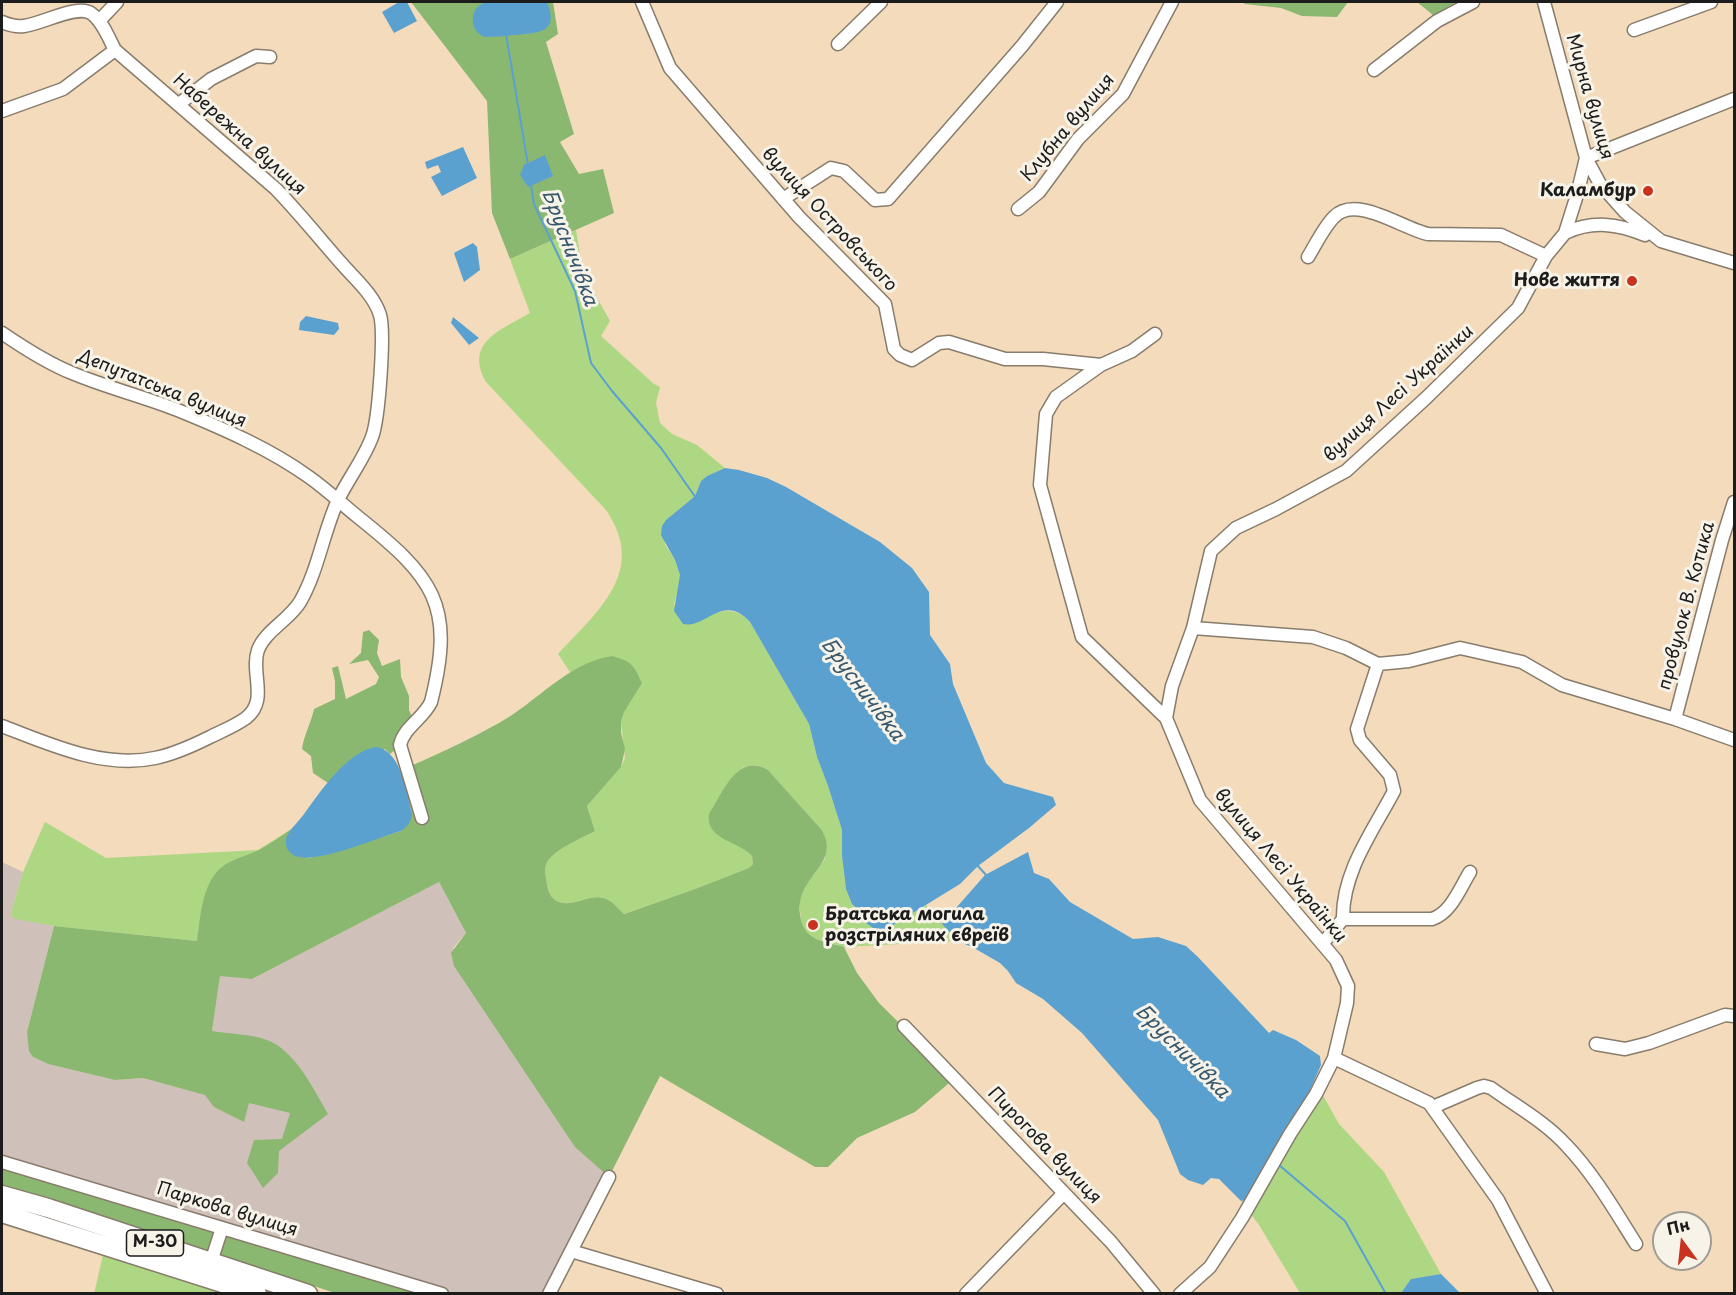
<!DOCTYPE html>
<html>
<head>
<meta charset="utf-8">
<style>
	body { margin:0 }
	#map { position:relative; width:1736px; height:1295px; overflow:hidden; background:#f3dbbc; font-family:"Playpen Sans",sans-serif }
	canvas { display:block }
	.frame { position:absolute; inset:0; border:3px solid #1c1c1c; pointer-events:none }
	.north { position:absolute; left:1652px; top:1211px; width:60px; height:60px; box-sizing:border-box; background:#f7f3e8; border:2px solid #9f9d96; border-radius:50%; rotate:345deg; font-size:16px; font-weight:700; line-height:24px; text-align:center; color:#1c1c1c }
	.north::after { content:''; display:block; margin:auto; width:21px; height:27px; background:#c8321e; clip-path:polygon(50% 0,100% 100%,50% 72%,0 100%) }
</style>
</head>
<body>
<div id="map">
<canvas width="1736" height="1295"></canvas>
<div class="frame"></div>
<div class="north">Пн</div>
</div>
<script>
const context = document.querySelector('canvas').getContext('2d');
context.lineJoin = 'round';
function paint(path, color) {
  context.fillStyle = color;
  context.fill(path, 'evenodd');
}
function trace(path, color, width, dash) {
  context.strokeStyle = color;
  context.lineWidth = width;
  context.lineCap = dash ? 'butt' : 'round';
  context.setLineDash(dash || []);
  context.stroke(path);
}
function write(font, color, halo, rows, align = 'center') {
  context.font = font + ' "Playpen Sans",sans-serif';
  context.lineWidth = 6;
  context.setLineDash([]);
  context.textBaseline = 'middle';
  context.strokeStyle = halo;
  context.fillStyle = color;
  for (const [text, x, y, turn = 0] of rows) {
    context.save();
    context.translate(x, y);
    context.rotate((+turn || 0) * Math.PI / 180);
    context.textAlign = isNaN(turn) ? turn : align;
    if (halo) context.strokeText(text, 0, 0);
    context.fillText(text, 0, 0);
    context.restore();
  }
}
const industrial = new Path2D(`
	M2,862l21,10 -12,41 1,4 42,9 -27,106 6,25 15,7 67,16 28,-2 48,13 21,-60 8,-56 32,4 187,-97 27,51 -13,15 156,229 -61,116h-106l-440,-131z`);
const green = new Path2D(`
	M576,230l7,43 27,48 -9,15 53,48 6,3 -4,16 4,20 12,11 25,11 28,23 -18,8 -6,5 -6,15 -29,24 -1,24 10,16 5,15v7l-6,23 30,13c17,-9 32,-11 46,4l59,102 8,33 11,29 14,44v26l4,33 6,15 9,8 4,10 25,5 36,-22 32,36 -114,6 -31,-9 -7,-5 -4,-6 -3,-26 3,-11 23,-31 -4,-30 -53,-59c-10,-6 -16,-6 -26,-2l6,83 4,5 1,8 -4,4 -54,21 -72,25c-4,-4 -8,-10 -13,-13 -17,-11 -34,7 -51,1 -8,-3 -11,-10 -12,-18 -1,-6 -3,-13 -1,-19 4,-14 36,-27 49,-34l-8,-25 34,-39 4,-9 -4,-36 -48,-42 -3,-8 -12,-18c40,-43 90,-83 48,-144l-120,-128c-22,-40 15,-52 44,-69l-20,-54z
	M45,822l61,36 152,-8 35,-22 -3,9 18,21 16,-3 -127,86 -143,-15 -38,-7 -4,-2 -1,-4 12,-41z
	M1315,1081l24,43 45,48 57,102 -29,5 -11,14h-101l-41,-68 -18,-24 4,-1 59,-96z
	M104,1250l123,39 -1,5h-132z`);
const forest = new Path2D(`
	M411,2h142l5,32 -12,8 28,92 -14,8 19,32 24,-5 11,44 -104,46 -18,-46 -5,-112z
	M1242,2h106l-11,15 -35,-1 -21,-8 -36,-4z
	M1417,2h40l-24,13z
	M369,630l10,10 -2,13 5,13 18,-7 1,18 8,19v14l4,9 -17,25 -1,6 -5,4 -5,-5 -47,23 -10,11 -15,-10 -2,-17 -9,-7c2,-14 9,-26 12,-40l21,-10v-18l-3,-13 6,-2 8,33 30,-15 3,-7 -11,-17 -19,4 12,-11 2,-21z
	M612,656c20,5 22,10 30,27l-18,29 -3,9v12l4,16 -4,18 -34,39 8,25c-13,7 -45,20 -49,34 -2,6 0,13 1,19 1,8 4,15 12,18 17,6 34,-12 51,-1 5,3 9,9 14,13l71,-25 54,-21 4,-4 -1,-8c-13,-15 -47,-16 -43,-42 14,-21 28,-62 59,-44l53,59c22,36 -26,46 -21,85 3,27 21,26 44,33l13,26 22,30 76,75 -40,34 -58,26 -29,29h-13l-155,-91 -51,101 -34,-30 -121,-181 -3,-13 15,-20 -27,-51 -187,97 -32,-3 -8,55c16,3 40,3 55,9 28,10 47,50 61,74l-49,37 -1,22 -15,15 -16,-25 7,-23 28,-1 8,-26 -41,-10 -5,19 -30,-15 -9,-12 -62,-17 -28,2 -67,-16 -15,-7 -4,-6 -2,-19 27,-106 143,15c3,-20 4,-46 16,-64 10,-16 28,-19 44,-26 12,-6 24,-15 36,-23l-6,9 21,21 16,-3 77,-24 11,-17 -12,-43c33,-15 67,-30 99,-48 38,-21 68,-60 113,-67z
	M2,1162l440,131h-107l-121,-40 -212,-63z`);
const water = new Path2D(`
	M399,2h8l10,19 -23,12 -12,-21z
	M486,2h61c13,31 -9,31 -33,33 -9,1 -19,2 -29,2 -17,-6 -16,-30 1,-35z
	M463,147l14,31 -35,18 -11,-19 10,-5 -3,-7 -11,4 -2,-7z
	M545,155l8,21 -25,11 -8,-12 4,-10z
	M473,243l4,4 3,23 -16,12 -10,-29z
	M306,316l32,7 1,6 -5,6 -35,-5 1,-8z
	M453,317l26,21 -10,7 -18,-22z
	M725,468l14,2 28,8 19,9 94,55 32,26 17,24 1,43 20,29 3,20 33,79 18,20 49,14 3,8 -27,23 -51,38 -18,18 -70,43 -9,3 -8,-2 -8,-6 -4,-10 -9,-8 -6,-15 -4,-33v-26l-14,-44 -11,-29 -8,-33 -59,-102c-27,-30 -44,7 -67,2l-9,-13 6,-36 -5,-15 -14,-25 1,-9 4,-6 29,-24 6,-15 6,-5z
	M377,747c25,5 29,46 35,67 -1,8 -4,12 -11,17 -24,7 -80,31 -102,26 -10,-2 -16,-11 -12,-21 4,-8 12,-15 17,-22 16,-22 44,-64 73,-67z
	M1028,852l6,21 15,6 21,23 63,37 25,-2 28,9 12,11 71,76 4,-3 23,10 24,16 1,9 -17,39 -59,96 -4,1 -22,-22 -8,-1 -8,7 -15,-5 -8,-6 -22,-54 -76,-87 -39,-34 -27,-16 -8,-12 -8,-8 -26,-15 -16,-7 -16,-17 43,-49z
	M1441,1274l19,19h-59l10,-14z`);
const stream = new Path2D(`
	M506,34l22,131
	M531,185l3,19 41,87 16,72 21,28 49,57 35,50
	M977,865l10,11
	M1279,1165l66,56 41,73`);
const minor = new Path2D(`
	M642,2l28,66 129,149 86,87 9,45 6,6 12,5 27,-17 10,-1 56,17h38l58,6
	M1544,2l42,156 14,26 25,28 36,29 73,22
	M99,21l18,-19
	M2,22c7,3 14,5 22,4 18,-2 55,-23 68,-12 11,8 17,25 23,36l161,139c23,24 44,50 66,75 13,15 32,31 38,51 5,17 -1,104 -8,122 -8,22 -24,42 -34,63 -15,33 -20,71 -38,102 -11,18 -35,29 -42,48 -8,23 11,50 -12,68 -11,8 -24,13 -36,19 -18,9 -35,17 -55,21 -52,11 -106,-14 -153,-32
	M1634,30l77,-28
	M838,44l43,-42
	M1374,70l63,-49 36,-19
	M179,104l32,-25 45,-23 14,1
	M2,111l61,-22 52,-39
	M783,199l48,-31 13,3 31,29 13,-1 134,-153 35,-44
	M1018,209l21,-17 39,-53 45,-45 49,-92
	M1565,233c28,-13 53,-9 80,2
	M1308,257c8,-13 16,-30 26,-40 22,-23 69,12 94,17l73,1 45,21
	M2,333c22,15 45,30 70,40 36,15 73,24 108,38 44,18 90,38 129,66 17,12 33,27 49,40 75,60 98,87 73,185 -8,17 -27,25 -31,43l22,73
	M1155,334l-23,17 -31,14 -45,32 -10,17 -6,71 42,152 84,81
	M1193,628l120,9 33,11 32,16 31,-3 51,-13 62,14 40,23 113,34 59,21
	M1675,719l47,-179 12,-38
	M1343,919h89c19,-6 28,-31 38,-47
	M1323,943l20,-24c-1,-47 30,-88 51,-128l-4,-16 -30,-35 -3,-11 21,-65
	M904,1026l207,216 43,52
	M1596,1044l29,5 24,-6 76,-28 9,1
	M1334,1058l95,45 69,97 49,94
	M1433,1107l44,-19 7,-2 7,2c25,18 54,34 75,57 28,29 49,66 70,99
	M2,1162l440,132
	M571,1251l146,43
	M211,1262l11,-34
	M549,1294l60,-117
	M966,1294l98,-101
	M1180,1294l30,-27 32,-49 48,-84 26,-40 18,-36 13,-55 1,-17 -12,-26 -136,-160 -34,-82 6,-32 21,-58 18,-77 25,-23 40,-19 70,-38 80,-73 92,-90 28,-52 19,-23 12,-38 9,-37 148,-59`);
const highway = new Path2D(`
	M2,1195l46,13 260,86
	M2,1213l255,81`);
const markers = [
	[1648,191,6,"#c8321e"],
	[1632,281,6,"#c8321e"],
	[813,925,6,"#c8321e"]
];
const shields = [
	[155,1243,57]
];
const shieldNames = [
	["М-30",155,1243]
];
const streetNames = [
	["Мирна вулиця",1589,97,74],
	["Клубна вулиця",1068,128,-50],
	["Набережна вулиця",239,135,42],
	["вулиця Островського",829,220,47],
	["Депутатська вулиця",162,389,22],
	["вулиця Лесі Українки",1399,394,-42],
	["провулок В. Котика",1687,606,-75],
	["вулиця Лесі Українки",1280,866,50],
	["Пирогова вулиця",1044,1146,46],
	["Паркова вулиця",227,1210,17]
];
const poiNames = [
	["Каламбур",1636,191],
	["Нове життя",1620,281],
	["Братська могила",825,915,"left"],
	["розстріляних євреїв",825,936,"left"]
];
const waterNames = [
	["Брусничівка",569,248,69],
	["Брусничівка",862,690,53],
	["Брусничівка",1182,1052,45]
];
paint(industrial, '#cfc0ba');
paint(green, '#add783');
paint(forest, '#8ab871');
paint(water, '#5aa1d0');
trace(stream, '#5aa1d0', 2);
trace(minor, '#887c6c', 15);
trace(highway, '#887c6c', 21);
trace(minor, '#fff', 12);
trace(highway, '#fff', 18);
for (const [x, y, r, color] of markers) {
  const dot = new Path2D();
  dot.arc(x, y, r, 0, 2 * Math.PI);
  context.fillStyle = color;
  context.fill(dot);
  trace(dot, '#f7f3e8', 2);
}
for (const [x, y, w] of shields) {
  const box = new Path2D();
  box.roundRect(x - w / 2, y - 13, w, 26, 4.5);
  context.fillStyle = '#f7f3e8';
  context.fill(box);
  trace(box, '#1c1c1c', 1.5);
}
write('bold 16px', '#1c1c1c', null, shieldNames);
write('18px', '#1c1c1c', '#f7f3e8', streetNames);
write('bold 18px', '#1c1c1c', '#f7f3e8', poiNames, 'right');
write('italic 20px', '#38586d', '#f7f3e8', waterNames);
</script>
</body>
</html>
